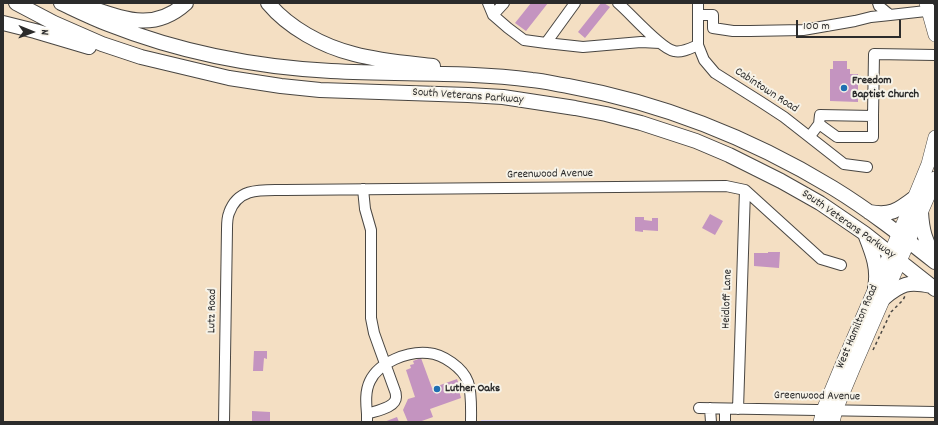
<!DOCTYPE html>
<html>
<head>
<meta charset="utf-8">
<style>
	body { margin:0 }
	#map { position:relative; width:938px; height:425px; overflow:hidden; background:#f4dfc3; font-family:Dekko,sans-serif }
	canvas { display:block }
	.frame { position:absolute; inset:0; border:4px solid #2b2b2b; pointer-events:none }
	.north { position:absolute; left:12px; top:12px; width:40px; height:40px; -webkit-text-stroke:3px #f7f3e8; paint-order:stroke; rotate:91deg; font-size:11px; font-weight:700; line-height:16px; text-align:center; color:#2b2b2b }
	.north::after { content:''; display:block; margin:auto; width:14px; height:18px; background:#2b2b2b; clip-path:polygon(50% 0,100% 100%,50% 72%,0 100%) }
	.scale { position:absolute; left:796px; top:20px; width:105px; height:18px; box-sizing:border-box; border:2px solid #2b2b2b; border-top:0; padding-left:5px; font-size:12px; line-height:14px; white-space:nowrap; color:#2b2b2b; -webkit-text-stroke:3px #f7f3e8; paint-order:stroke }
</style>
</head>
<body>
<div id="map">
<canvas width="938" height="425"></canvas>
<div class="frame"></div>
<div class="north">N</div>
<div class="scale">100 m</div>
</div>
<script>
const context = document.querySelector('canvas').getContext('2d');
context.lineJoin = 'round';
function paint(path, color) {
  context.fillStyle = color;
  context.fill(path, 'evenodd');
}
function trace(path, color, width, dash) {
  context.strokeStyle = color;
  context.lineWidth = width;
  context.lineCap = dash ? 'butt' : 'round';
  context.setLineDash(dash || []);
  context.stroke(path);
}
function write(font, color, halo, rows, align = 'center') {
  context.font = font + ' Dekko,sans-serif';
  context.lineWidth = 4;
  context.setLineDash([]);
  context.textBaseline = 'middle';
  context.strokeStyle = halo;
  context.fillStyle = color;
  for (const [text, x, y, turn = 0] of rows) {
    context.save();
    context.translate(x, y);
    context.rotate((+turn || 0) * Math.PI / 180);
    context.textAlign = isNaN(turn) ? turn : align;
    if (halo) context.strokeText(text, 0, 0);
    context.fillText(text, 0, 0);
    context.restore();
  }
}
const built = new Path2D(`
	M481,420l245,2h-245z`);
const building = new Path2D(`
	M531,3h17l-22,28 -11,-8z
	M601,3h3l6,4 -25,31 -7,-6z
	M833,61h14v8h3v5h8v28l-28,-1v-32h3z
	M710,214l13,7 -8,14 -13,-7z
	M635,217h9v3l8,1v-3h6v13l-15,-1v2l-8,-1z
	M768,252h12l-1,16 -25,-2v-13h14z
	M254,351h13v8l-3,-1 -1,13h-10z
	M421,358l11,30 25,-9 4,12h-2l2,7 -31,11 3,8 -14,5h-11l-5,-12 5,-11 7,-2 -9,-27 5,-2 -1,-3 4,-1 -1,-3z
	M252,411l18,1v10h-18z
	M397,417l2,5h-15z`);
const path = new Path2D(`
	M873,350l18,-38 12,-12 2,-4`);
const minor = new Path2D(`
	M488,3l5,12 15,13 16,12 22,3
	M575,3l-29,40 37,4 58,-5 19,1
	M618,3c12,10 43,46 56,48 8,2 17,-3 24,-6
	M698,3v42l6,15 11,13 46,29 23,15 60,47 23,3
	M878,3l1,3 11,9 45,-5
	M493,15l11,-12
	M698,15h15v13l20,3h17l53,-1 52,-9 16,-4 19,-2
	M819,124l18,13h36v-21
	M810,136l9,-12 1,-9 53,1 1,-62 61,1
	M363,189l2,20 6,21v88l3,15 5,14 16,44c1,2 1,4 1,6 0,11 -21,14 -29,17v8
	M699,408l236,4
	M710,408l1,14
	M725,409v13
	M738,409l7,-219
	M367,414c-1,-11 -2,-23 3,-33 9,-19 38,-30 58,-28 15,1 35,15 40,29 4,11 3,29 3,40
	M224,422l3,-193c0,-5 0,-11 2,-16 9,-26 33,-23 56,-23l441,-4 19,4 76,69 20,6`);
const major = new Path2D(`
	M926,3l9,32
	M820,422l3,-12 20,-48 71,-164 14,-34 7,-27
	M833,422l3,-12 18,-43 77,-177 4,-12`);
const highway = new Path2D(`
	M16,3l38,20 48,21 39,13 88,21 52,8 39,4 148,5 35,2 72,11 31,6 35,9 55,18 33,14 52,26 39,22 44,30 71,56
	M61,3c15,7 31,15 47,21 71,28 147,43 223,47 67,4 134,0 201,9 12,1 24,4 36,6 94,17 184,53 265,102 36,22 69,48 102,74
	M268,3c21,25 54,43 86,51 26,7 53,9 79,12
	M85,6c37,12 68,27 101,-3
	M3,23l32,8 54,16
	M869,212c21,4 28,-1 45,-14
	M921,212c1,18 4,30 14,45
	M865,234c7,18 14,34 10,54
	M884,298c17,-14 24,-17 47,-12`);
const markers = [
	[844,88,4,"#1f6fb2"],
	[437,389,4,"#1f6fb2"]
];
const poiNames = [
	["Freedom",852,81],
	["Baptist Church",852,95],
	["Luther Oaks",445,389]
];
const streetNames = [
	["Cabintown Road",766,91,33],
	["South Veterans Parkway",468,97,4],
	["Greenwood Avenue",550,175,-1],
	["South Veterans Parkway",848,225,35],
	["Heidloff Lane",728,299,-88],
	["Lutz Road",213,311,-89],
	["West Hamilton Road",858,327,-67],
	["Greenwood Avenue",817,397,1]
];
paint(built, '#ddd5f6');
paint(building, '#c494c0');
trace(minor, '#494642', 12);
trace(major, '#494642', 14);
trace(highway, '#494642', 16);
trace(path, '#494642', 1.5, [3, 3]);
trace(minor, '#fff', 10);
trace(major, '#fff', 13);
trace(highway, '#fff', 14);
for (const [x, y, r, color] of markers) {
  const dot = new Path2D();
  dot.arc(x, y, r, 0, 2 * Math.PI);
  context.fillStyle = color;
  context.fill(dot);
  trace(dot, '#f7f3e8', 1.5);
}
write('bold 12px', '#2b2b2b', '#f7f3e8', poiNames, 'left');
write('12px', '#2b2b2b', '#f7f3e8', streetNames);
</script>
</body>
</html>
